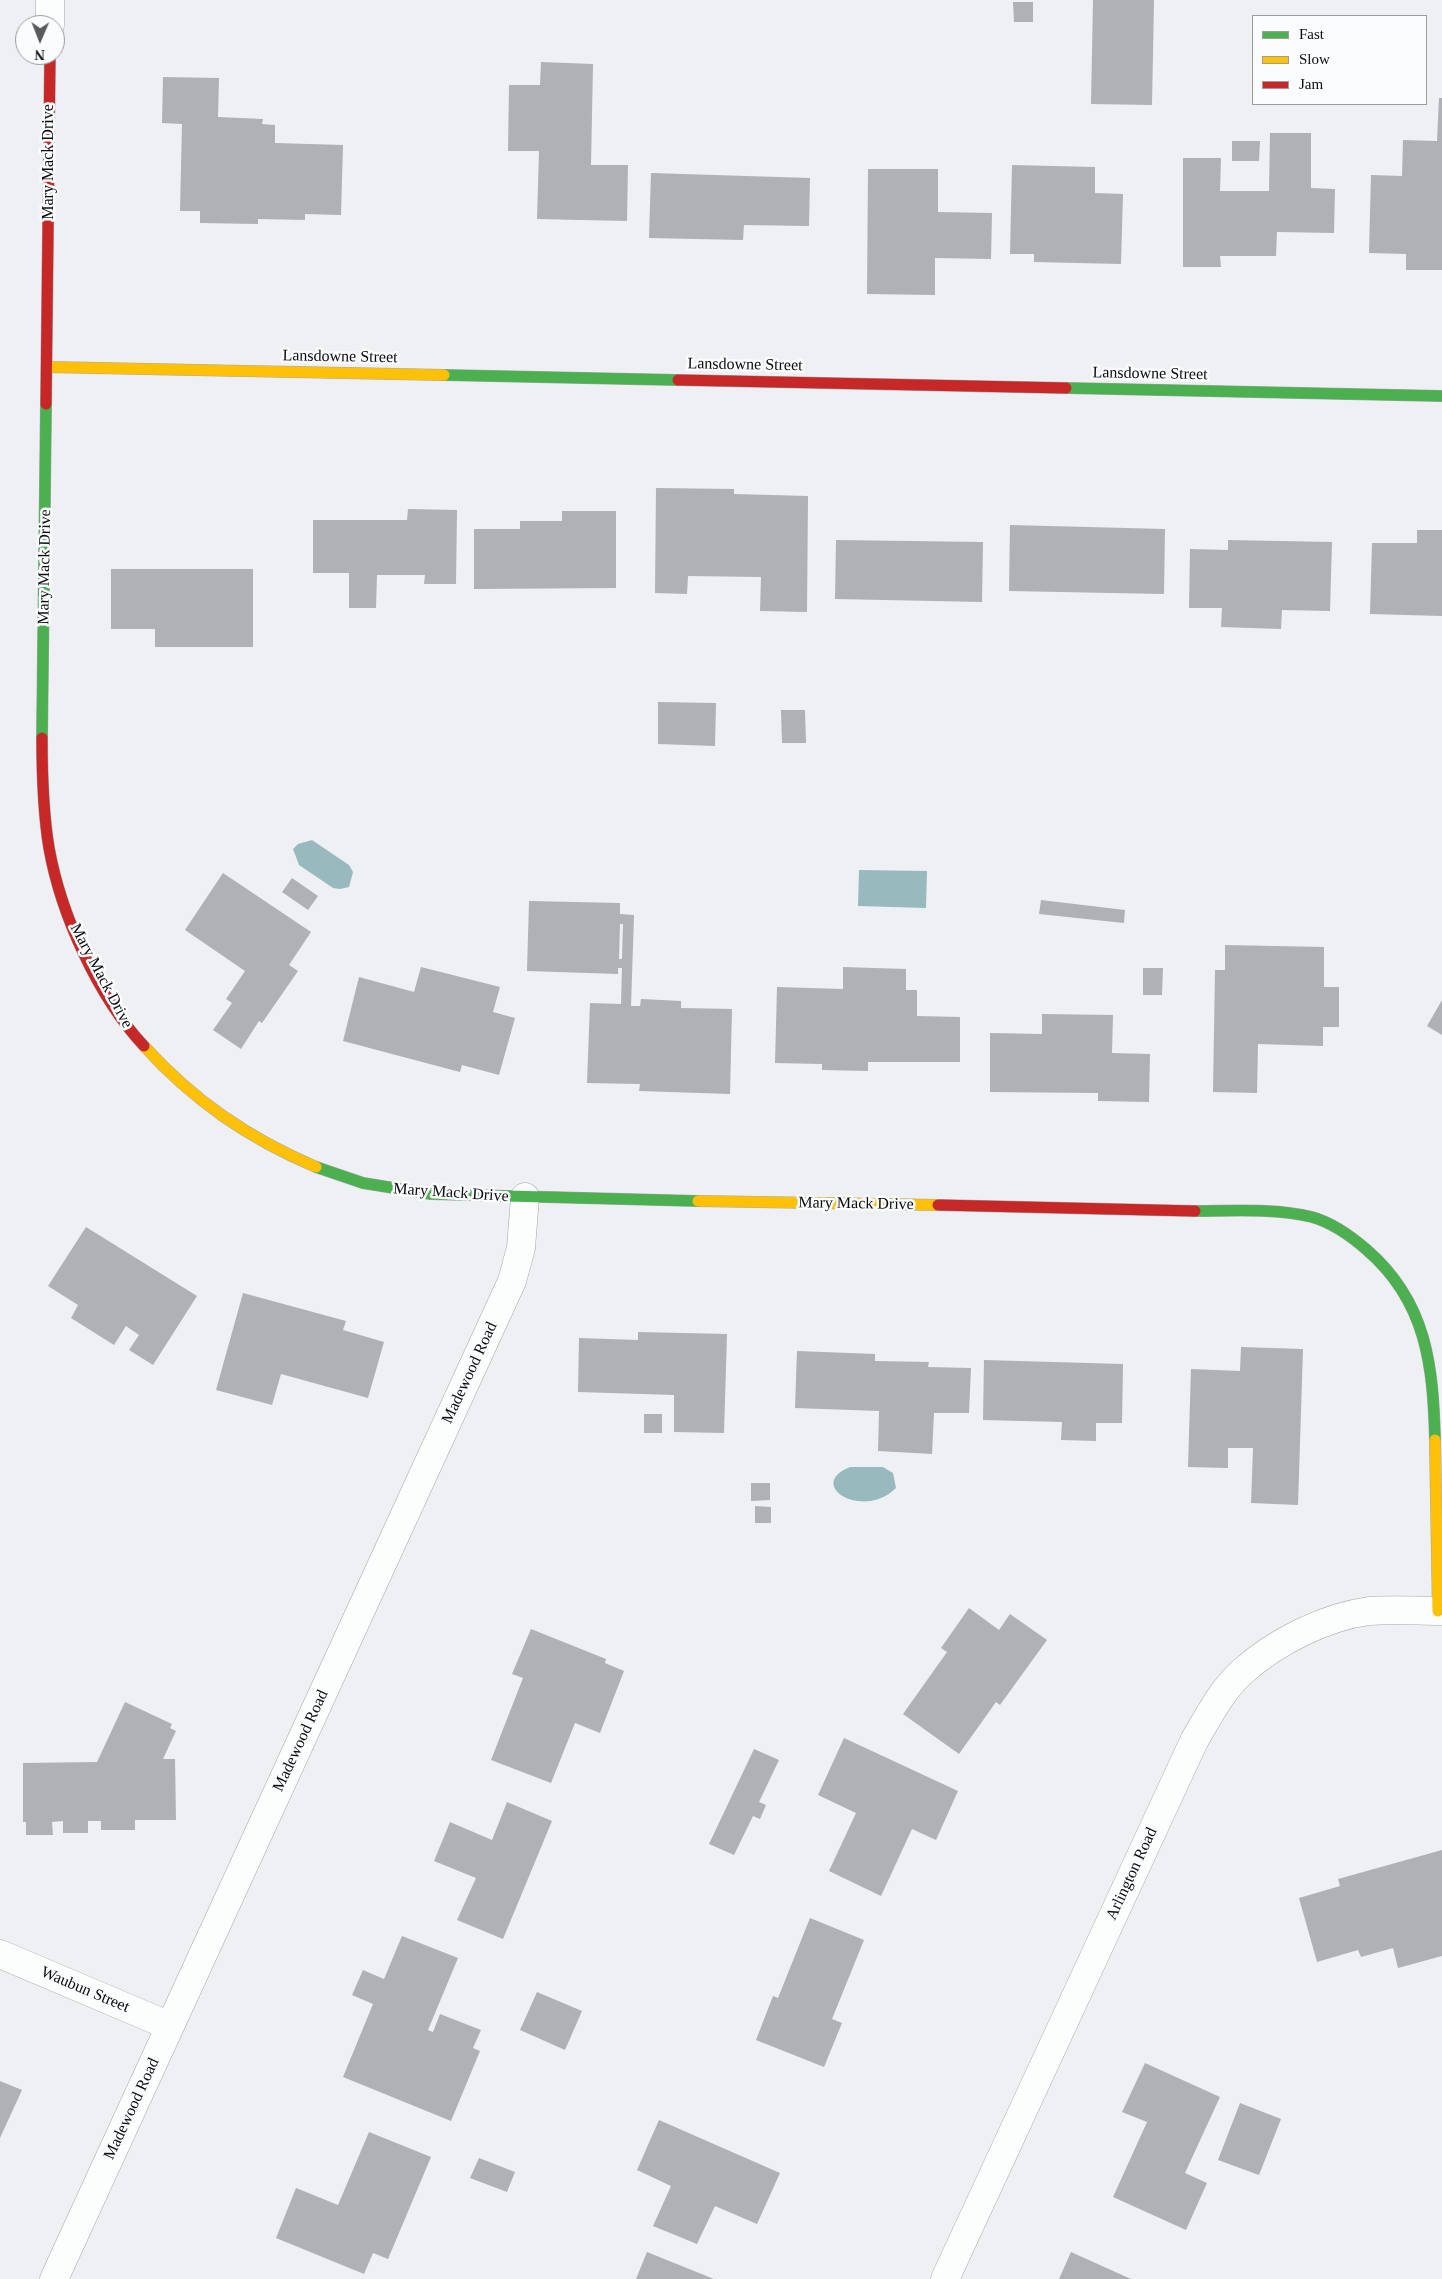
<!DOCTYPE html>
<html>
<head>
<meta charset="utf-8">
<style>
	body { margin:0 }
	#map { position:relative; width:1442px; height:2279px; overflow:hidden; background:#eef0f4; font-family:"Times New Roman",serif }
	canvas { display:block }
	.legend { position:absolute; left:1252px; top:15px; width:175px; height:90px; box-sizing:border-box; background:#fbfcfd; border:1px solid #9b9c9d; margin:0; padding:6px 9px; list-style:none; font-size:15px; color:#0a0b0e }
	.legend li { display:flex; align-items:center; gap:10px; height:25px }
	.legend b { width:25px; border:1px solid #9b9c9d }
	.north { position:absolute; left:15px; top:15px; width:50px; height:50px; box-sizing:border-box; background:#fbfcfd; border:1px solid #9b9c9d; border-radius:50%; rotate:181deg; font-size:14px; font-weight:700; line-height:20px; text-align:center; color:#0a0b0e }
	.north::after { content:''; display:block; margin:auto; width:18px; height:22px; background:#5a5b5e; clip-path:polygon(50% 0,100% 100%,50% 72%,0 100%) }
</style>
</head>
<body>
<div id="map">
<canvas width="1442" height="2279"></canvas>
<ul class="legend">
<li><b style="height:6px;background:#4caf50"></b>Fast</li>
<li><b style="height:6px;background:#ffc107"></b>Slow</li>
<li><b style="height:6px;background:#c62828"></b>Jam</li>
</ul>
<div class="north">N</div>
</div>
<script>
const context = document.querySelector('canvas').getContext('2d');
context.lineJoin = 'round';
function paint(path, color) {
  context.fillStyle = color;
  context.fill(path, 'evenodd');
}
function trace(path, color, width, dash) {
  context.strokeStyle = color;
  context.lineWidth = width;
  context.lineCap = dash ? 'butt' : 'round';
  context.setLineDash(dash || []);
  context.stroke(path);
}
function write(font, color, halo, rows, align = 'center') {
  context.font = font + ' "Times New Roman",serif';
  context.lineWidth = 5;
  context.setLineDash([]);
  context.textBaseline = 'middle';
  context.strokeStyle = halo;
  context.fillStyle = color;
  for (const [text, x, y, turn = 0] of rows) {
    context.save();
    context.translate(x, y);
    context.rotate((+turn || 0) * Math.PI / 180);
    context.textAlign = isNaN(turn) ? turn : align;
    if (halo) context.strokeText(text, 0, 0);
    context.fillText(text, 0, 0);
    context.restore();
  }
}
const water = new Path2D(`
	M312,840l37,25 4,7 -4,15 -9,2 -7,-1 -34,-23 -6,-16 5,-5z
	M859,870l68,1 -1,37 -68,-2z
	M850,1467h33l10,6 3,15c-33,33 -91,-3 -46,-21z`);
const building = new Path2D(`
	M1093,0h61l-2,105 -61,-1z
	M1013,2h20v20h-19z
	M541,62l52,2 -2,101h37l-1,56 -90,-2 2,-68h-31l1,-66h31z
	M163,77l56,1 -1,39 45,2 -1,5 13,1v18l68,2 -2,70 -36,-1v6l-47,-1v5l-58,-1v-12h-20l2,-87 -20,-1z
	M1439,98h3v172h-36v-16l-37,-1 2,-78 31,1 1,-36 34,1z
	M1270,133h41v55l24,1 -1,44 -57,-1 -1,24h-56l1,11h-38v-109h38l-1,33h49z
	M1232,141h28l-1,20h-27z
	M1012,165l83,2v26l28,1 -2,70 -87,-2v-8h-24z
	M868,169h70v43l54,1 -1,46 -56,-1v37l-68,-1z
	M651,173l159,5 -1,48 -65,-1 -1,15 -94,-2z
	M656,488l78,1v5l74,2 -1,116 -47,-1 1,-34 -73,-1 -1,18 -32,-1z
	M408,509l49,1 -1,74h-32l1,-9h-48l-1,33h-27v-35h-36v-53h94z
	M562,511h54v77l-142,1v-60h46v-8h42z
	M1010,525l155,4 -1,65 -155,-3z
	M1417,530h25v86l-72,-2 2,-71h45z
	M836,540l147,2 -1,60 -147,-3z
	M1228,540l104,2 -2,69 -48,-1 -1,19 -60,-2 1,-19h-33l1,-59 38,1z
	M111,569h142v78h-98v-18h-44z
	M658,702l58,1 -1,43 -57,-2z
	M781,710h24l1,33h-24z
	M223,873l88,59 -22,33 9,6 -36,52 -3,-2 -18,28 -28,-19 19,-27 -6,-4 19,-28 -60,-41z
	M292,878l26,18 -10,14 -26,-18z
	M1041,900l84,10 -1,13 -85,-9z
	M529,901l91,2v11l14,1 -3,91h9l1,-7 40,2v7l51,1 -2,85 -91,-3 1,-7 -53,-1 3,-80 31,1 1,-36h-4v6l-91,-3zM620,924h3l-1,35h-3z
	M1225,945l99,2v40h15v40h-16v19l-65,-2 -1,49 -44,-1 2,-122h10z
	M421,967l79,20 -7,25 22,6 -16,57 -37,-10 -2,7 -117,-31 16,-64 55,15z
	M843,967l63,2v21h11v26l43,1v45h-92v9l-46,-1v-6l-47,-1 2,-76 66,2z
	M1143,968h20l-1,27h-19z
	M1442,1000v35l-15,-9z
	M1042,1014l71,1 -1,38 38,1 -1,48 -51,-1v-8l-108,-1v-59l52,1z
	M86,1227l111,69 -44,69 -24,-15 10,-15 -13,-9 -12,19 -43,-27 7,-13 -30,-19z
	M243,1293l103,28 -3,9 41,12 -16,56 -87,-24 -9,31 -56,-15z
	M638,1332l89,2 -3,99 -50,-1v-37l-96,-3 1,-54 59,2z
	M1241,1347l62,2 -5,156 -47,-2 2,-55h-25v20l-40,-1 3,-98 49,2z
	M797,1351l78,3v7l54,1 -1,5 43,1 -2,45h-35l-2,41 -54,-3 1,-40 -84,-3z
	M984,1360l139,4 -1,59h-26v18l-35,-1 1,-18 -79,-2z
	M644,1414h18v19h-18z
	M751,1483h19v17l-19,1z
	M755,1506l16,1v16h-16z
	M969,1608l30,22 11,-16 37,26 -47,65 -4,-3 -37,52 -56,-40 44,-62 -6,-4z
	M531,1629l75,30 -1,4 19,8 -24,62 -25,-10 -24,60 -60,-23 32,-82 -11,-4z
	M125,1702l47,22 -2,4 6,3 -13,28h12l1,61h-41v10h-34v-9h-13v12h-25v-12l-11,1 1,13h-27v-13h-3v-59l74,-1z
	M844,1738l114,53 -22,49 -24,-11 -31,67 -52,-25 27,-58 -38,-18z
	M754,1749l25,11 -20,42 7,3 -6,14 -7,-3 -19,39 -25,-11z
	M507,1802l45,19 -49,118 -46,-19 19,-42 -42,-17 16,-39 42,18z
	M1442,1850v106l-44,12 -5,-20 -32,9 -3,-7 -41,12 -18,-64 41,-12 -2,-7z
	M810,1918l54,22 -32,79 10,4 -18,44 -68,-27 17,-44 5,2z
	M402,1936l56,22 -30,72 5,2 7,-18 41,16 -8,18 7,3 -29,70 -108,-44 30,-73 -21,-9 11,-25 21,9z
	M537,1992l45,19 -17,39 -45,-20z
	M1145,2063l75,34 -35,76 22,10 -21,47 -73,-33 34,-75 -25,-10z
	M0,2081l22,9 -22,48z
	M1240,2103l41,16 -22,56 -41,-15z
	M659,2120l121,53 -23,51 -42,-18 -18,38 -44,-18 18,-40 -34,-16z
	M369,2132l62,25 -43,102 -15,-6 -9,21 -88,-36 20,-50 42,17z
	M479,2158l36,14 -8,20 -37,-14z
	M647,2252l67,27h-78z
	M1071,2252l60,27h-72z`);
const street = new Path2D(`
	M50,25v-25
	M0,1954l170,72
	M54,2279l458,-998 9,-33 4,-51
	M945,2279l249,-538c14,-24 27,-50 48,-69 33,-30 83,-55 127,-61 24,-2 49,0 73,0`);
const fast = new Path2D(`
	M444,375l234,5
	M1066,388l376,8
	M42,738l4,-334
	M316,1167l47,16 68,11 267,7
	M1195,1211c38,0 80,-3 117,6 21,6 39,19 55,33 60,52 66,116 68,190`);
const slow = new Path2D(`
	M47,367l397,8
	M144,1046c50,55 104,92 172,121
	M698,1201l240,4
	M1435,1440l3,171`);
const jam = new Path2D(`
	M678,380l388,8
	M46,404l4,-349
	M42,738c0,36 1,74 7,110 12,67 49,149 95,198
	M938,1205l257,6`);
const streetNames = [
	["Mary Mack Drive",49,162,-90],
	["Lansdowne Street",340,357,1],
	["Lansdowne Street",745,365,1],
	["Lansdowne Street",1150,374,1],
	["Mary Mack Drive",45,567,-89],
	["Mary Mack Drive",101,976,62],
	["Mary Mack Drive",451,1193,4],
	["Mary Mack Drive",856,1204,1],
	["Madewood Road",470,1373,-65],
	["Madewood Road",301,1741,-65],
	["Arlington Road",1132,1874,-65],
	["Waubun Street",85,1990,23],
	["Madewood Road",132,2109,-65]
];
paint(water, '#98babe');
paint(building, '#afb1b4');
trace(street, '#a5a6aa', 29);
trace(fast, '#a5a6aa', 12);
trace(slow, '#a5a6aa', 12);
trace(jam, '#a5a6aa', 12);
trace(street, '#fcfdfd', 28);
trace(fast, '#4caf50', 11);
trace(slow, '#ffc107', 11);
trace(jam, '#c62828', 11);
write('16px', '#0a0b0e', '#fbfcfd', streetNames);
</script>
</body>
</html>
